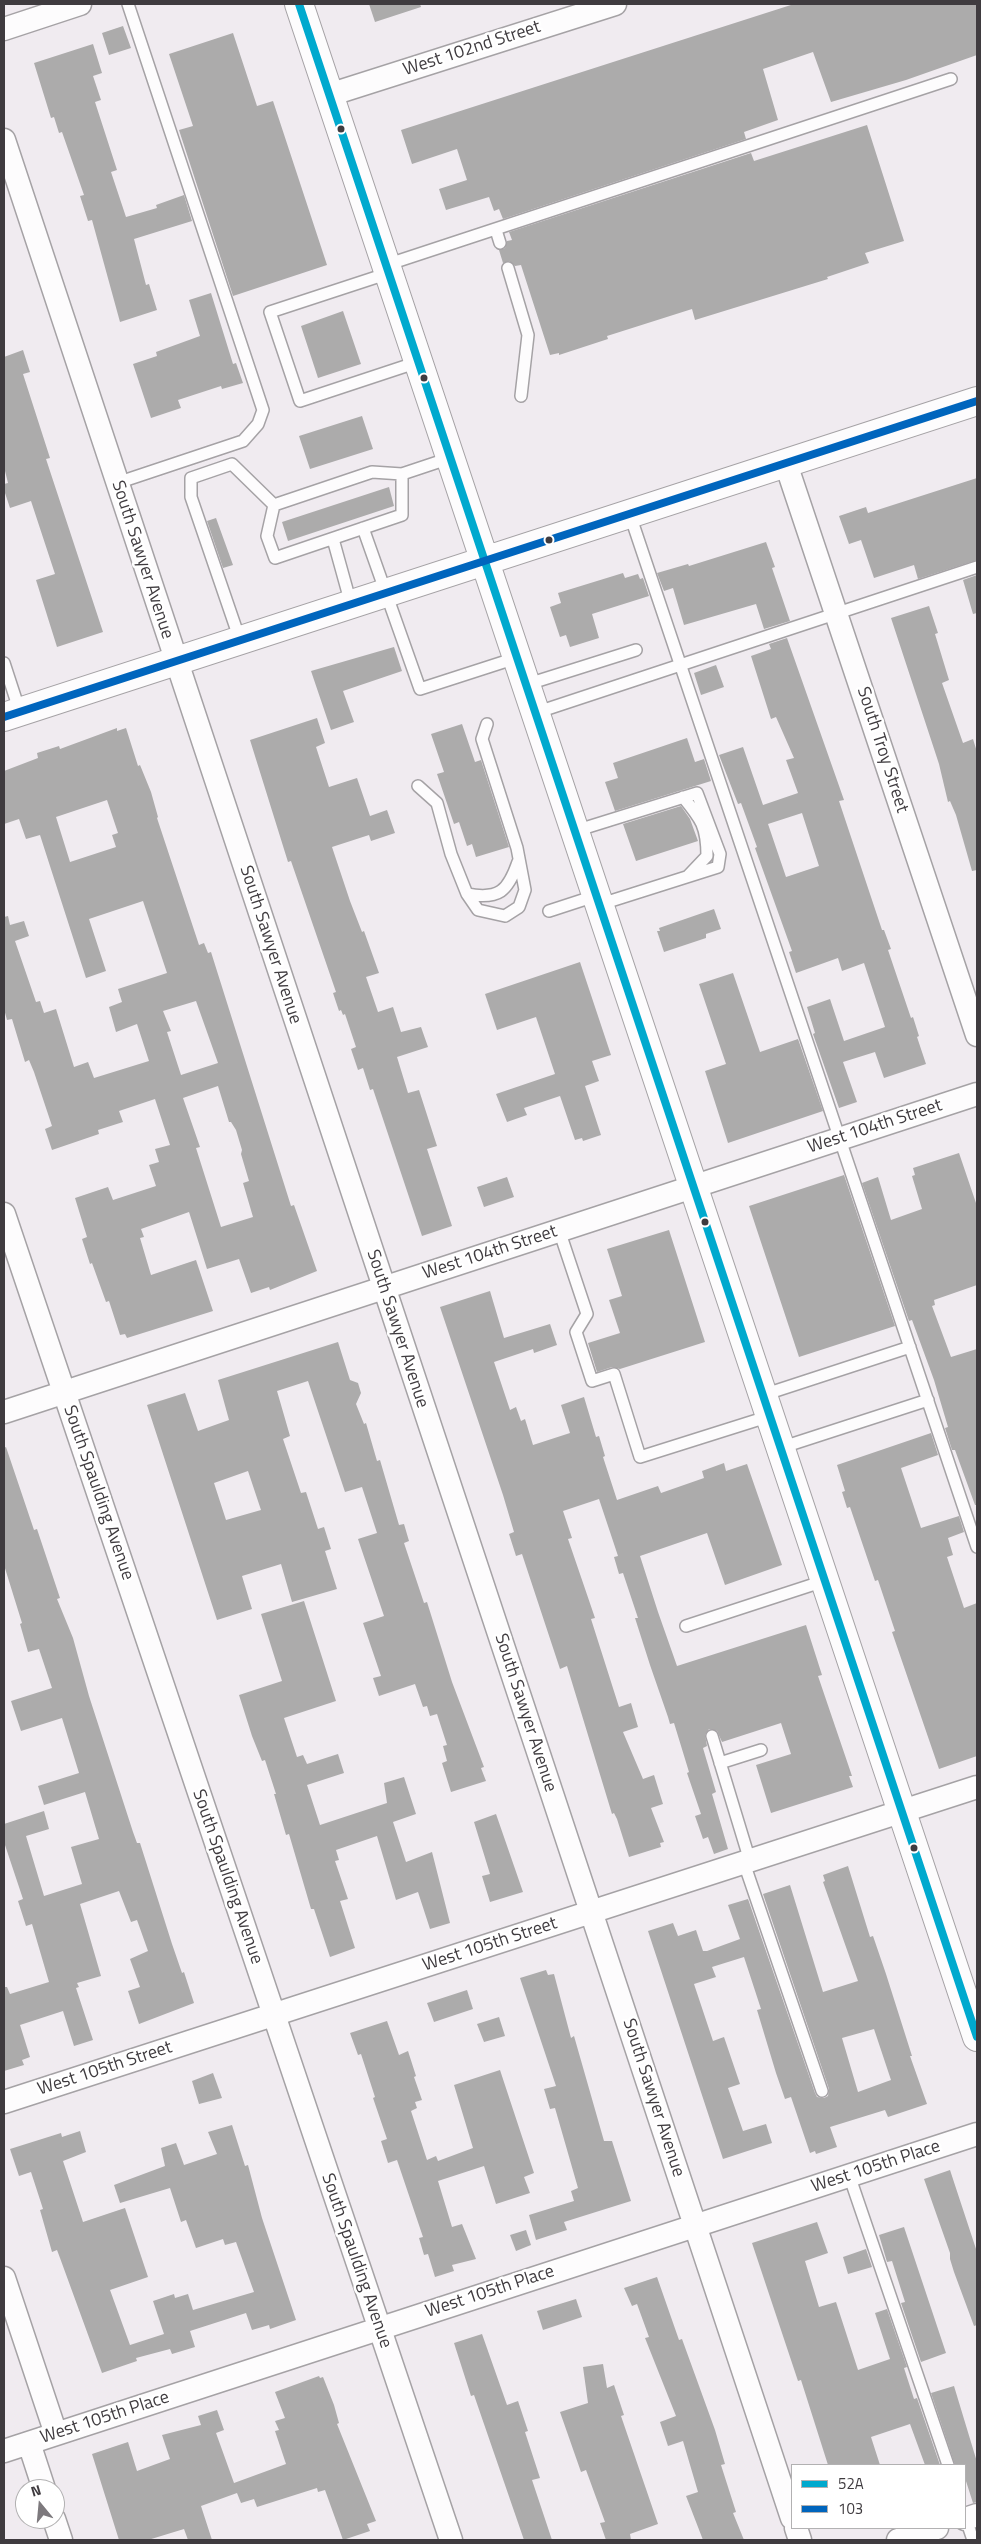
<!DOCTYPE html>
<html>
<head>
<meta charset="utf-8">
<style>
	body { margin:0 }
	#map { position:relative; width:981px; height:2544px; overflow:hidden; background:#f0ebf0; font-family:"Titillium Web",sans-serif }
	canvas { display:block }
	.frame { position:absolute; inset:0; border:5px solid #3f3b3f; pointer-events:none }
	.legend { position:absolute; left:791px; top:2464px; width:175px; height:65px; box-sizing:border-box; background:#fff; border:1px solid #b2b1b2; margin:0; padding:6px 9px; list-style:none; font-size:15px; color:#3f3b3f }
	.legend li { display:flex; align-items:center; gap:10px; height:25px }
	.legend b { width:25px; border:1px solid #b2b1b2 }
	.north { position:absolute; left:15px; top:2479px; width:50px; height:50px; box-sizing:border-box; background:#fff; border:1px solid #b2b1b2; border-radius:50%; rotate:343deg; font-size:14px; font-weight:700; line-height:20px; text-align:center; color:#3f3b3f }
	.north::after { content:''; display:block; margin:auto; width:18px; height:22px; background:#7d797d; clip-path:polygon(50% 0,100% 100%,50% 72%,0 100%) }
</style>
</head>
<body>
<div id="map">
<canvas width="981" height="2544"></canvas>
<div class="frame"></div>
<ul class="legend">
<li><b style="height:6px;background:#00a9ce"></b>52A</li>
<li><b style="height:6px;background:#0065bd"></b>103</li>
</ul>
<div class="north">N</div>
</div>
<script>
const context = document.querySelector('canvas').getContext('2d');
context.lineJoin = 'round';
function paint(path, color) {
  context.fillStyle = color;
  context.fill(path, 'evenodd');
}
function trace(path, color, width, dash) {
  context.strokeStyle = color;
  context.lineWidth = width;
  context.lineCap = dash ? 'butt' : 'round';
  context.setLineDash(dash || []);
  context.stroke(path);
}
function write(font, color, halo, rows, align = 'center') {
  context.font = font + ' "Titillium Web",sans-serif';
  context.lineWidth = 5;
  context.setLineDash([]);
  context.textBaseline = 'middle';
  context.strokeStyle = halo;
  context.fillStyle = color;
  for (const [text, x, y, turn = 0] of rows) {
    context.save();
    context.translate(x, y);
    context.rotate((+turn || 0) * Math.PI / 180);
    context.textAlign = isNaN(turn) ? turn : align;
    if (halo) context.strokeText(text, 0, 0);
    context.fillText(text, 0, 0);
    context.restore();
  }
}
const building = new Path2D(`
	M369,4h51l1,3 -46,15z
	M794,4h183v51l-71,25 -75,22 -18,-50 -50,17 15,51 -34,12 2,7 -243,80 -4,-10 -5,2 -5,-14 -43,13 -7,-21 28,-9 -10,-31 -45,15 -11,-34z
	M123,26l8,22 -22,7 -7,-22z
	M233,33l24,73 16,-5 54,164 -94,31 -54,-166 14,-4 -24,-72z
	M93,44l9,29 -9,3 8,24 -6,2 22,68 -6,2 15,45 31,-9 -1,-3 28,-10 8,26 -58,18 12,46 3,-1 8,26 -37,12 -28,-102 -4,1 -8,-25 4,-1 -22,-63 -3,1 -5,-16 -3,1 -17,-55z
	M867,125l37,116 -39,12 4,10 -42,14 1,2 -133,41 -3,-11 -85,27 1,3 -49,16v-2l-9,2 -29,-90 -6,1 -6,-5 -6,2 -4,-13 6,-2 2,-7 5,-1 -3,-8 242,-79 3,8z
	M211,293l22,71 3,-1 7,20 -21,6 -1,-3 -43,14 3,8 -30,10 -18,-54 24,-8 -1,-4 44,-16 -11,-36z
	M343,311l18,53 -43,14 -17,-52z
	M23,350l7,22 -7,2 27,84 -4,1 57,173 -46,15 -21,-67 19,-6 -24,-73 -21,7 -6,-18v-6l4,-1 -4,-16v-110z
	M362,416l11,33 -63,20 -11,-33z
	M977,478v82l-59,19 -4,-14 -40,13 -13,-38 -12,4 -10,-28 27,-9 2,6z
	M389,487l5,19 -106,35 -6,-19z
	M216,518l17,47 -10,3 -16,-47z
	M766,542l9,25 -3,1 18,53 -26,8 -8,-25 -72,21 -11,-37 -9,3 -7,-18 31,-9 1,2z
	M623,573l2,5 13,-4 2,5 3,-1 6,18 -57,18 7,24 -29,9 -4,-12 -6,2 -10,-30 11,-4 -3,-10z
	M977,575v38l-4,1 -10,-34z
	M929,606l9,27 -3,1 14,46 -7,3 21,60 10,-4 4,13v118l-5,1 -16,-56 -6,-14 -2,1 -9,-38 -48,-146z
	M787,638l57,162 -5,1 43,129h2l7,19 -3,1 23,68 2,-1 6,19 -2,1 9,27 -42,14 -9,-26 -32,10 14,40 -18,6 -26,-74 2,-1 -8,-26 23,-8 14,42 41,-14 -21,-64 -22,8 -4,-13 -42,15 -7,-21 3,-1 -37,-103 2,-1 -16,-44 -3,1 -19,-49 24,-8 20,58 35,-12 -12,-33 8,-2 -18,-41 -5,2 -20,-63 20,-7 -2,-5zM802,813l17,53 -33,11 -18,-53z
	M394,647l8,24 -59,20 11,31 -23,8 -20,-59z
	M716,665l8,22 -23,8 -7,-22z
	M317,718l8,25 -9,4 13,40 28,-9 13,38 17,-6 8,23 -24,8 -2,-6 -37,12 18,54 12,31 2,-1 15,42 -13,4 12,35 15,-5 8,25 20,-5 7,20 -31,10 11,36 11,-3 18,56 -10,3 25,77 -30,10 -49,-147 -3,1 -7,-22 -5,2 -7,-21 5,-2 -11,-33 -2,1 -2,-5 -2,1 -6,-18 3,-1 -45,-131 -3,1 -38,-122z
	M462,724l13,38 6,-2 28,87 -33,10 -4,-13 -5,2 -8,-24 -5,2 -17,-50 7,-2 -13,-38z
	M117,728v3l9,-3 12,38 2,-1 11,27 7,25 -1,1 42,127 5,-2 4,10 3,-1 80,254 3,-1 23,66 -47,19 -1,-3 -18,6 -12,-34 -32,10 -18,-57 -48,17 3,8 -4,1 11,37 45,-15 17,51 -86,27 -2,-4 -5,1 -11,-34 -3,1 -14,-39 -2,1 -8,-25 5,-2 -12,-39 33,-11 5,13 43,-14 -7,-21 10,-3 -4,-13 15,-4 -15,-46 -36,12 4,11 -25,8 1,4 -47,16 -7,-21 7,-3 -18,-54 -5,-12 -4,2 -13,-43 -5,1 -3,-11v-92l4,-1 2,9 14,-4 5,15 -14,5 21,61 4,-1 4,12 12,-4 18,58 14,-5 6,16 55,-17 -12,-37 -21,8 -7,-25 13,-5 -4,-13 49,-16 -24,-72 -54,18 17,52 -20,7 -46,-143 -14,4 -7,-20 -15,5v-53l34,-13 -1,-5 22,-7 1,3zM107,800l11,33 -6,2 4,12 -46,15 -14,-45zM196,1001l22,62 -37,12 -14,-43 4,-1 -8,-20zM218,1086l11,36h2l5,8 6,20 -1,4 8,27 -6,2 10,34 -32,10 -25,-79 4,-1 -17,-49z
	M687,738l8,24 9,-3 7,22 -96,30 -10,-29 13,-4 -5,-15z
	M681,806l9,13 8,22 -62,20 -13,-37z
	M714,909l7,20 -15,5v4l-42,14 -7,-21h3l-1,-3z
	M580,962l31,93 -19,6 7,20 -14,5 16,49 -18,6 -1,-3 -7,2 -15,-44 -36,12 3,7 -20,7 -11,-28 59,-20 -19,-57 -39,13 -12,-36z
	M733,973l27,79 38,-13 25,72 -95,32 -23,-72 21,-7 -27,-80z
	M959,1153l18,53v79l-43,15 1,5 -3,1 19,51 26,-8v156h-2l-20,-55h-3l-7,-22 3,-1 -14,-47 -22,-60 -3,1 -47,-138 16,-6 13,43 31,-11 -10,-33 3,-1 -2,-7z
	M844,1175l51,151 -96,31 -50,-151z
	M507,1177l7,20 -30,10 -7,-20z
	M669,1230l36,112 -85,27 -8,-2 -15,5 -9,-29 32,-10 -11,-33 13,-4 -15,-47z
	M490,1291l14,47 46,-14 7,21 -23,8 -1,-4 -39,13 16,48 6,-3 5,14 4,-2 8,26 37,-12 -9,-28 23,-8 12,40 3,-1 6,20 -2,1 14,43 41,-14 3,7 43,-15 -2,-7 22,-8 2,8 21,-7 35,101 -57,20 -18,-52 -67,23 18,56 19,54 129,-41 16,50 -4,1 34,100h-3l4,11 -82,26 -15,-48 35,-11 -10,-31 -59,19 -5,-11 -8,-2 -4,6 2,11 -4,2 13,44 -4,2 16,55 -14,5 -6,-17 -5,2 -8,-23 6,-2 -14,-41 2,-1 -15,-49 -4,1 -2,-7 -18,-52 -15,-47h3l-15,-45 -4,1 -5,-17 4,-1 -19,-57 -36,12 9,27 -4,1 27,79 -4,1 28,88 12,-4 7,24 -15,5 20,47 11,-4 9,29 -12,4 13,34 -4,1 1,4 -32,10 -12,-38 -3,-6 -2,1 -45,-148 -7,3 -38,-115 -6,2 -7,-22 5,-2 -11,-37 -63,-188z
	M338,1342l12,38 8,3 3,10 -5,11 8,20 2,-1 11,38 3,-1 19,65 5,-1 5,17 -5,2 20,60 3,-1 25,80 32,85 -3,1 5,13 -35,11 -9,-29 5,-2 -4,-15 4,-1 -10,-31 -7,2 -3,-10 -4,1 -8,-23 -36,12 -6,-18 8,-2 -18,-53 21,-7 -26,-77 19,-6 -15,-46 -17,5 -37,-111 -31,10 13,45 -7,3 18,54 5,-1 12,37 6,-2 7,22 -6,2 12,38 -45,13 -11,-38 -39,12 10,33 -35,11 -70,-215 38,-12 13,38 31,-11 -11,-40zM248,1471l13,39 -35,10 -12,-37z
	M931,1433l7,22 -37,13 20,60 38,-12 5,16 -16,6 5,17 -6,2 17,51 13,-5v153l-38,13 -47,-137 3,-1 -17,-51 -3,1 -25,-74 -3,1 -5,-16 3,-1 -8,-26z
	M6,1447l28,83 3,-1 23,69 -3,1 16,39 16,58 44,136 4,11h3l32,101 10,29 2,-1 10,31 -55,21 -11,-33 12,-4 -10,-28 18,-8 -11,-31 -6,2 -12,-31 -39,13 21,72 -24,7 2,4 -3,1 17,52 -19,6 -11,-35 -43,14 10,32 -8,3 2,5 -20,6v-84h3l3,7 39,-12 -17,-58 -6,2 -8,-25 5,-2 -19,-57v-18l40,-13 5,18 -23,7 18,60 38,-12 -11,-37 28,-8 -14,-47 -41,13 -6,-19 41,-13 -17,-55 -41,13 -10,-30 41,-13 -13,-39 -11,3 -8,-28 2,-1 -18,-58v-117z
	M304,1601l32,100 -52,17 13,39 6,-2 4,9 31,-10 6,19 -37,12 13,40 67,-22 -3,-20 20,-6 12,37 -23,8 13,40 26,-10 18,71 -20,6 -12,-37 -22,8 -19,-64 -41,14 3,10 -4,1 13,38 -8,2 15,47 -25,9 -16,-48h-3l-22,-75 -3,1 -12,-41h2l-11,-34 -3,1 -10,-25 -13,-41 43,-14 -21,-67z
	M496,1814l27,78 -33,10 -8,-26 8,-2 -16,-52z
	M848,1866l22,71 3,-1 13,38 26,82h-2l17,48 -39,13 -3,-7 -55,17 7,20 -21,7 -1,-3 -5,2 -19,-56 -6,2 -9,-26 -19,-63 4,-1 -17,-52 -32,10 4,10 -22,7 19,57 11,-4 16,47 -12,4 15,43 23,-7 6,19 -49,16 -75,-228 25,-8 5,13 18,-6 7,21h4l33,-12 -12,-34 20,-6 67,194 2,4 7,1 4,-2 1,-7 -66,-195 27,-9 33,107 35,-11 -35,-99 2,-1 -2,-6zM874,2029l17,51 -33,12 -16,-54z
	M546,1970l2,5 6,-1 17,64 3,-2 30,105h8l19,60 -67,21 3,8 -31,10 -7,-25 45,-14 -3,-10 7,-3 -23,-80 -5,1 -6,-20 12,-3 -36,-108z
	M467,1990l6,19 -39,13 -7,-19z
	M499,2017l6,19 -21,6 -7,-18z
	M387,2021l12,34 9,-4 8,25 -2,1 8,23 -7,2 2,6 -6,3 16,49 9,-4 2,5 35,-13 -19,-63 46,-15 34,103 -10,4 6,16 -34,11 -12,-38 -46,15 14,46 10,-3 14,35 -24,6 2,6 -19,6 -7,-23 -4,1 -5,-17 4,-1 -26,-77 -9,3 -7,-22 6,-2 -14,-41 2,-1 -14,-43 -3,1 -8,-22z
	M213,2073l9,25 -23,6 -7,-23z
	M232,2125l13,41 3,-1 14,53 34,102 -26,9 -1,-4 -17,5 -6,-17 -56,18 5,16 -23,7 -2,-5 -34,9 1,3 -35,12 -42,-115 -3,-8 -5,2 -12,-42 3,-1 -12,-37 -12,4 -9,-27 51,-16 1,4 18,-6 6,21 -23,9 20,61 42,-14 23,69 -38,13 20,55 34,-11 -11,-33 21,-7 1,4 13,-4 5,16 61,-18 -18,-50 -11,3 -2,-6 -27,9 -10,-28 -5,2 -11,-34 -50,15 -6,-18 51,-19 -4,-18 15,-5 8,22 33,-11 -9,-22z
	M950,2170l27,82v73l-3,1 -20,-54 -4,-13v-6l-26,-74z
	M817,2222l11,31 -23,8 14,46 17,-5 22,68 32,-11 -15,-46 12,-4 20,58 -3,1 10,31 3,-1 23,67h-15l-15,-41 -39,13 9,28h-52l-27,-85 -3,1 -46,-138z
	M904,2227l42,126 -25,9 -20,-59 4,-1 -13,-41 -5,1 -8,-27z
	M526,2230l5,15 -15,6 -6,-16z
	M866,2249l6,18 -24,7 -5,-17z
	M657,2277l22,63 3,-1 33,91 10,34 -4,1 15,47 -3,1 11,27h-41l-17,-44 12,-4 -15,-51 -15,5 -8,-24 16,-6 -31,-78 4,-1 -12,-33 -5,2 -8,-18z
	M576,2299l6,18 -39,13 -6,-19z
	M482,2334l25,71 11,-4 10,30 -3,1 15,46 -8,2 20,60h-28l-50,-145 -3,1 -17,-53z
	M603,2364l4,24 7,-3 10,30 -3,1 37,108 -28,10 1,6h-25l-6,-17 5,-1 -19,-52 -5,2 -21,-60 28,-9 -5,-36z
	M319,2376l1,2 3,-1 11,28 5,18 -2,1 39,97 -9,3 3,7 -27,9 -18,-50 -7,2 -1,-4 -60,19 -3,-8 -13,4 -4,-10 -36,13 11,34h-24l-4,-11 -36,11h-29l-27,-86 36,-12 9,29 33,-12 -8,-24 39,-10 -3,-9 19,-6 7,20 -8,3 18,50 52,-19 -11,-33 4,-1 -4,-9 10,-3 -10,-26z
	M954,2386l23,76v40l-4,1 -8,-25v-13h-10l-24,-72z`);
const lane = new Path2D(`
	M496,230l4,13
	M386,265l565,-186
	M508,268l20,67 -7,61
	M389,273l-119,39 30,89 118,-39
	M117,483l126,-42 15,-17 5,-14 -135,-406
	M274,505l-7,31 8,22 127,-43v-41
	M630,515l347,1032
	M363,528l57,161 96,-31
	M333,539l18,65
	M240,640l-49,-143v-19l41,-14 42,41 98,-33 30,2 48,-16
	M4,663l16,49
	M525,685l111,-35
	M535,713l442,-146
	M418,786l19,17 14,51 16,40 11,16 27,6 14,-9 6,-17 -8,-42 -35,-109 5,-15
	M683,797c18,22 24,29 24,59l-19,20
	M575,831l122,-38 23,61 -2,13 -120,38
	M467,894c32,6 41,-3 51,-32
	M549,911l46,-15
	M559,1230l28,84 -11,18 16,49 22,-7 26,83 130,-41
	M763,1395l147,-48
	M780,1448l148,-48
	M686,1626l138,-45
	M712,1736l38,125
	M720,1763l41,-13
	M744,1863l78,228
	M849,2175l99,290
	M965,2516l8,24`);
const street = new Path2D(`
	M4,29l76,-25
	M329,95l286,-91
	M4,140l788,2378
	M786,464l191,571
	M4,1214l447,1326
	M4,1412l973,-318
	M4,2102l973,-315
	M4,2278l52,156
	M29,2443l15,46
	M4,2451l973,-317
	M54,2519l7,21
	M965,2519l12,-4
	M796,2528l4,12
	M898,2540l39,-12`);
const secondary = new Path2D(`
	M299,4l678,2033
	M4,717l973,-316`);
const bus1 = new Path2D(`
	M299,4l678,2033`);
const bus2 = new Path2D(`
	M4,717l973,-316`);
const markers = [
	[341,129,4.5,"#3f3b3f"],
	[424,378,4.5,"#3f3b3f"],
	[549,540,4.5,"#3f3b3f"],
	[705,1222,4.5,"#3f3b3f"],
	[914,1848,4.5,"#3f3b3f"]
];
const streetNames = [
	["West 102nd Street",472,49,-18],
	["South Sawyer Avenue",142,560,72],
	["South Troy Street",882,750,72],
	["South Sawyer Avenue",270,945,72],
	["West 104th Street",875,1127,-18],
	["West 104th Street",490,1253,-18],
	["South Sawyer Avenue",397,1329,72],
	["South Spaulding Avenue",98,1493,71],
	["South Sawyer Avenue",525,1713,72],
	["South Spaulding Avenue",227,1877,71],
	["West 105th Street",490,1945,-18],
	["West 105th Street",105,2069,-18],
	["South Sawyer Avenue",653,2098,72],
	["West 105th Place",876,2167,-18],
	["South Spaulding Avenue",356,2261,71],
	["West 105th Place",490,2292,-18],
	["West 105th Place",105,2418,-18]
];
paint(building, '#acabab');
trace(lane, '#a5a2a5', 14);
trace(street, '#a5a2a5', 25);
trace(secondary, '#a5a2a5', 30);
trace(lane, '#fdfcfd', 11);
trace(street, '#fdfcfd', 22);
trace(secondary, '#fdfcfd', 28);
trace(bus1, '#00a9ce', 8);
trace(bus2, '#0065bd', 8);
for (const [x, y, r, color] of markers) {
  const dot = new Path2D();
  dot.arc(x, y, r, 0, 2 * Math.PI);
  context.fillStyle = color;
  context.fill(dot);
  trace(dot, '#fff', 2);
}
write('18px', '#3f3b3f', '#fff', streetNames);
</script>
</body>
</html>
